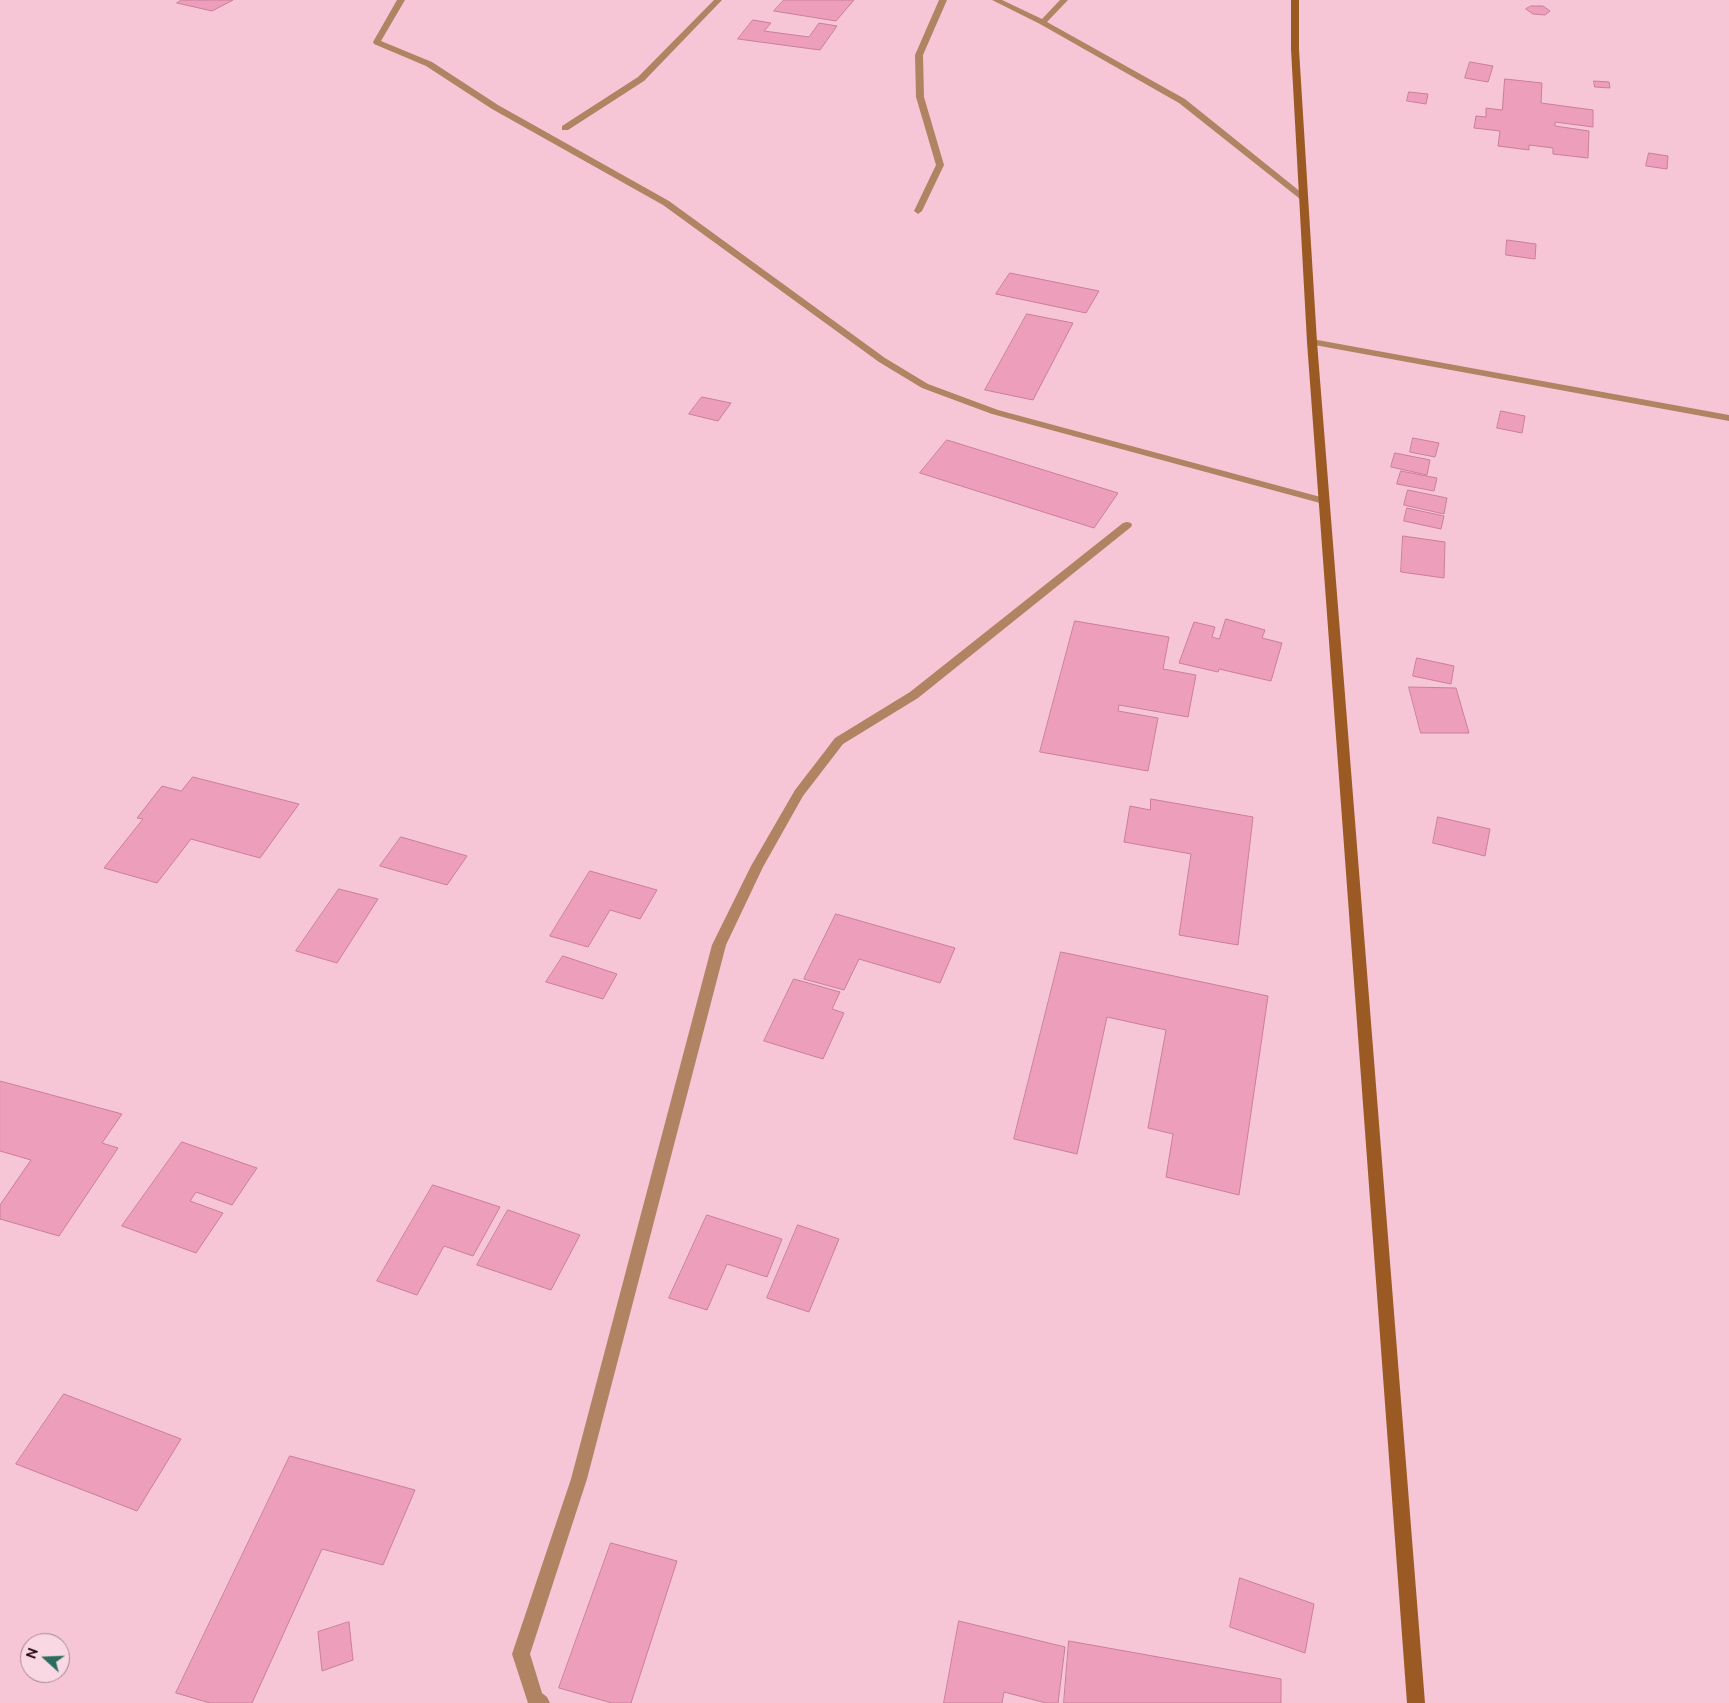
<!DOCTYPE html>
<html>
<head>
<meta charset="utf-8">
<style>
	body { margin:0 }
	#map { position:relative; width:1729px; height:1703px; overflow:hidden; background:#f7c6d6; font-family:Ubuntu,sans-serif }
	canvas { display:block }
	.north { position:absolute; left:20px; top:1633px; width:50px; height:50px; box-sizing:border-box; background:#fad8e3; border:1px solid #a4848f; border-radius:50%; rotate:290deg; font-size:14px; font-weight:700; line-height:20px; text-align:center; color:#220612 }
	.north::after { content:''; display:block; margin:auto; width:18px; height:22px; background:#2a6d5f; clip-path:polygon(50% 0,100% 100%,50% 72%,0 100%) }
</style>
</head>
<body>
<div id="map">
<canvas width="1729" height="1703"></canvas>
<div class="north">N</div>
</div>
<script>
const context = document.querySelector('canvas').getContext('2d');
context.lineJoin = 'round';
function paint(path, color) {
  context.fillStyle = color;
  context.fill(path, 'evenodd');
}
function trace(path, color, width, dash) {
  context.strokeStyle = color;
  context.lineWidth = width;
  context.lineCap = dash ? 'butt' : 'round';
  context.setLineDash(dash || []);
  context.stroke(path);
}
const building = new Path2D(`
	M182,0h51l-21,11 -35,-8z
	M784,0h70l-18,21 -62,-10z
	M1531,6h12l7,5 -5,4 -12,-1 -7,-5z
	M753,20l18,3 -7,8 45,6 10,-14 18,3 -17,24 -82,-11z
	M1470,62l23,4 -5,16 -23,-4z
	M1505,79l37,4 -1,20 52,7v17l-38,-5v4l34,5 -1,27 -35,-4v-6l-24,-3v5l-31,-4 2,-15 -26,-3 2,-12 10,1v-9l16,2z
	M1594,81l15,1 1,6 -15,-1z
	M1409,92l19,2 -2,10 -19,-3z
	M1649,153l19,3 -1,13 -21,-3z
	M1507,240l29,4 -1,15 -29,-4z
	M1010,273l89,18 -13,22 -90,-19z
	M1027,314l46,9 -40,77 -48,-10z
	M702,397l29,6 -13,18 -29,-7z
	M1501,411l24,5 -3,17 -25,-5z
	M1413,438l26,5 -4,14 -25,-5z
	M947,440l171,53 -24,35 -174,-55z
	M1395,453l35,7 -3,15 -36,-8z
	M1401,471l36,7 -3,13 -37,-7z
	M1408,490l39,8 -3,16 -40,-9z
	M1407,508l37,8 -3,13 -37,-8z
	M1403,536l42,6 -1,36 -43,-6z
	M1226,619l39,11 -3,8 20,5 -11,38 -52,-12 -1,3 -39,-9 15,-41 21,5 -3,10 7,2z
	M1075,621l94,16 -6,32 33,6 -8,42 -69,-12 -1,6 40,7 -10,53 -108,-19z
	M1417,658l37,8 -3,18 -38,-8z
	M1409,687l47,1 13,45h-48z
	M193,777l106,27 -39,54 -69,-19 -34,44 -53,-15 39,-49 -6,-1 25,-32 19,5z
	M1151,799l102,18 -15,128 -59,-10 12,-81 -67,-12 6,-36 20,4z
	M1438,817l52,12 -5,27 -52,-13z
	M401,837l66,19 -20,29 -67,-19z
	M590,871l67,19 -17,29 -30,-9 -22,37 -38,-11z
	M339,889l39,10 -41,64 -41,-12z
	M836,914l119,34 -15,35 -81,-24 -15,31 -40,-11z
	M1061,952l207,44 -29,199 -73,-18 7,-43 -25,-6 18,-98 -59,-13 -30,137 -63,-15z
	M563,956l54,18 -14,25 -57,-17z
	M794,979l46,13 -8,17 12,4 -21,46 -59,-18z
	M0,1081l122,33 -20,29 16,5 -59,88 -59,-17v-14l31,-45 -31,-9z
	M182,1142l75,26 -25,37 -36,-13 -6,9 33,12 -27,40 -74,-27z
	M433,1185l67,22 -27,49 -29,-10 -27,49 -40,-14z
	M508,1210l72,25 -29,55 -74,-25z
	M707,1215l75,24 -15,38 -40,-13 -20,46 -38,-12z
	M798,1225l41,14 -30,73 -42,-14z
	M64,1394l117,45 -44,72 -121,-47z
	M290,1456l125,34 -32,75 -61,-16 -70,154h-42l-34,-10z
	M611,1543l66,18 -46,142h-19l-53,-15z
	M1240,1578l74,26 -9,49 -75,-26z
	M959,1621l106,26 -7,56h-12l-42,-11 -2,11h-58z
	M349,1622l4,38 -31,11 -4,-39z
	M1069,1641l212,38v24h-217z`);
const minor = new Path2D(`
	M397,0h8l-24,41 51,21 66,43 171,96 216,157 43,26 70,26 330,89 1,2 -1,2h-8l-328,-89 -70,-26 -43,-26 -216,-157 -171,-96 -66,-43 -52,-22 -1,-2z
	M714,0h8l-78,81 -76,49h-6v-4l76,-49z
	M939,0h8l-24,55 1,42 20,68 -22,46 -4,3 -4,-3 22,-46 -20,-68 -1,-42z
	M992,0h10l40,19 18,-19h8l-21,22 138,77 122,98 -7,2 -121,-96 -139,-79z
	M1312,339l417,76v6l-420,-77 -2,-2z
	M1127,522l4,1 1,2 -1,2 -213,171 -75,46 -40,52 -40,71 -37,78 -139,534 -57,175 12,39 5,4 3,6h-22l-16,-49 59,-175 141,-534 39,-79 44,-76 40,-52 75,-46 213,-169z`);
const secondary = new Path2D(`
	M1291,0h8v49l18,293 108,1361h-18l-100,-1361 -16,-293z`);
paint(building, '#ed9eba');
trace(building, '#ca7e9a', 1);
paint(minor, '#b08363');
paint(secondary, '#9b5a24');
</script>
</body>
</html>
